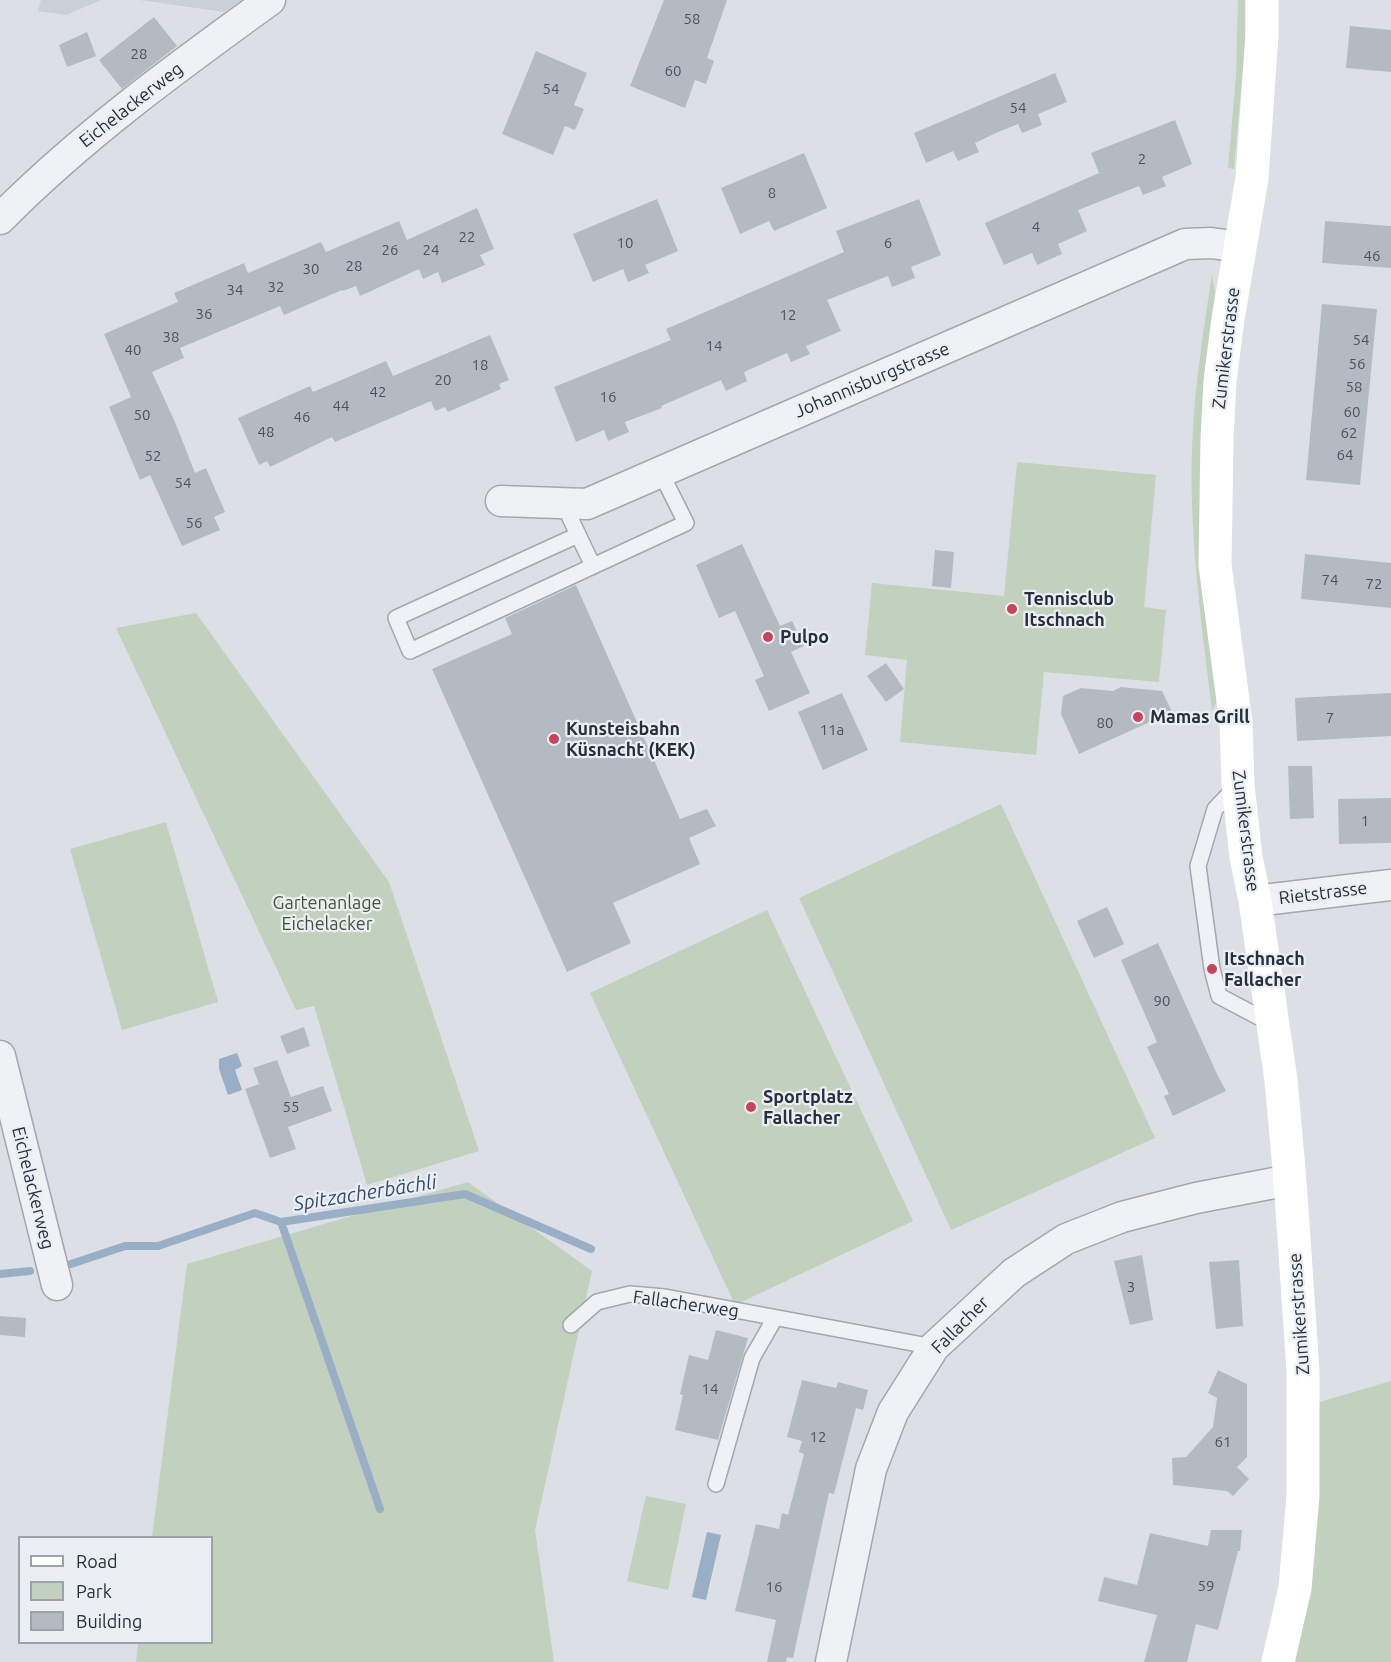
<!DOCTYPE html>
<html>
<head>
<meta charset="utf-8">
<style>
	body { margin:0 }
	#map { position:relative; width:1391px; height:1662px; overflow:hidden; background:#dce0e6; font-family:Ubuntu,sans-serif }
	canvas { display:block }
	.legend { position:absolute; left:18px; top:1536px; width:195px; height:108px; box-sizing:border-box; background:#ebeff4; border:2px solid #9da2aa; margin:0; padding:8px 10px; list-style:none; font-size:18px; color:#272f3c }
	.legend li { display:flex; align-items:center; gap:12px; height:30px }
	.legend b { width:30px; border:2px solid #9da2aa }
</style>
</head>
<body>
<div id="map">
<canvas width="1391" height="1662"></canvas>
<ul class="legend">
<li><b style="height:8px;background:#fff"></b>Road</li>
<li><b style="height:16px;background:#c2d0be"></b>Park</li>
<li><b style="height:16px;background:#b4bac2"></b>Building</li>
</ul>
</div>
<script>
const context = document.querySelector('canvas').getContext('2d');
context.lineJoin = 'round';
function paint(path, color) {
  context.fillStyle = color;
  context.fill(path, 'evenodd');
}
function trace(path, color, width, dash) {
  context.strokeStyle = color;
  context.lineWidth = width;
  context.lineCap = dash ? 'butt' : 'round';
  context.setLineDash(dash || []);
  context.stroke(path);
}
function write(font, color, halo, rows, align = 'center') {
  context.font = font + ' Ubuntu,sans-serif';
  context.lineWidth = 4.5;
  context.setLineDash([]);
  context.textBaseline = 'middle';
  context.strokeStyle = halo;
  context.fillStyle = color;
  for (const [text, x, y, turn = 0] of rows) {
    context.save();
    context.translate(x, y);
    context.rotate((+turn || 0) * Math.PI / 180);
    context.textAlign = isNaN(turn) ? turn : align;
    if (halo) context.strokeText(text, 0, 0);
    context.fillText(text, 0, 0);
    context.restore();
  }
}
const built = new Path2D(`
	M41,0h60l-35,15 -28,-4z
	M139,0h102l-17,12z`);
const green = new Path2D(`
	M1238,0h7v45l-11,124 -6,-1 8,-92z
	M1212,275l3,18 -12,102 -3,72 1,89 16,145 -5,10c-11,-93 -25,-187 -19,-282 3,-52 11,-103 19,-154z
	M1017,462l139,13 -12,132 22,3 -7,72 -115,-10 -8,83 -136,-13 7,-82 -42,-5 7,-72 132,13z
	M196,613l193,269 90,269 -112,34 -53,-179 -18,4 -180,-382z
	M1001,804l154,334 -204,92 -152,-332z
	M166,822l52,180 -96,28 -52,-181z
	M767,910l146,311 -178,84 -145,-312z
	M468,1182l124,89 -57,259 19,132h-418l2,-19 74,-1v-104l-60,-1 35,-273z
	M1391,1381v281h-113l28,-256z
	M646,1496l40,8 -18,86 -41,-9z`);
const water = new Path2D(`
	M237,1053l5,13 -7,4 7,20 -14,5 -9,-26v-10z
	M707,1532l14,3 -15,65 -14,-3z`);
const stream = new Path2D(`
	M281,1222l99,287
	M71,1264l54,-18h33l97,-33 26,9 184,-28 126,55
	M0,1274l30,-3`);
const building = new Path2D(`
	M664,0h63l-20,58 7,3 -8,23 -11,-4 -10,28 -55,-22z
	M154,17l23,29 -55,43 -23,-29z
	M1350,26l41,4v42l-45,-4z
	M87,32l9,24 -29,11 -8,-22z
	M536,51l51,22 -13,32 10,4 -9,21 -10,-4 -12,29 -51,-21z
	M1055,73l12,29 -29,12 4,11 -20,8 -4,-9 -22,9 -21,10 4,9 -21,9 -5,-10 -27,12 -12,-30z
	M1175,120l17,44 -30,13 4,9 -23,9 -4,-9 -61,24 9,21 -29,13 4,10 -25,11 -5,-12 -28,12 -19,-42 114,-50 -8,-20z
	M804,153l23,55 -53,23 -5,-10 -29,13 -19,-46z
	M657,199l21,52 -33,14 4,8 -21,9 -5,-13 -30,13 -20,-48z
	M919,199l22,56 -30,12 4,11 -23,9 -4,-11 -61,24 14,31 -35,15 4,8 -19,8 -4,-9 -43,19 3,9 -21,10 -5,-11 -60,26 1,2 -37,14 4,10 -21,9 -4,-11 -28,12 -22,-55 117,-47 -5,-11 178,-77 -8,-21z
	M477,208l17,41 -14,6 5,10 -43,18 -4,-11 -15,7 -4,-10 -59,27 -4,-10 -13,5 -1,-1 -58,25 -4,-9 -100,42 4,10 -32,14 23,50 20,51 11,-5 19,44 -11,5 6,13 -38,16 -32,-71 -10,5 -31,-73 22,-10 -27,-63 74,-32 -4,-9 70,-30 4,10 73,-31 5,10 73,-31 8,19z
	M1325,221l66,5v42l-69,-5z
	M1322,304l55,5 -17,176 -54,-5z
	M490,335l19,45 -10,4 2,5 -53,23 -3,-5 -10,4 -4,-10 -96,41 -3,-5 -62,30 -3,-6 -8,4 -21,-47 72,-32 3,6 73,-31 7,15z
	M742,544l38,82 12,-5 12,25 -13,6 19,41 -41,18 -14,-31 9,-4 -29,-65 -16,7 -23,-53z
	M935,550l19,2 -3,36 -19,-2z
	M1305,554l86,9v45l-90,-9z
	M576,585l104,234 27,-10 9,17 -27,12 11,26 -87,39 18,40 -64,29 -135,-303 80,-35 -7,-16z
	M886,663l18,26 -18,13 -19,-26z
	M1121,687l41,4 10,21 -93,42 -18,-40 2,-18 18,-8 32,3z
	M842,693l26,57 -45,20 -25,-58z
	M1391,693v43l-94,5 -2,-43z
	M1288,766h24l2,52 -24,1z
	M1391,798v45l-52,1 -1,-45z
	M1107,907l17,37 -30,14 -17,-37z
	M1158,943l58,129 10,19 -53,25 -9,-20 5,-2 -22,-47 10,-5 -36,-82z
	M304,1027l6,19 -23,8 -7,-18z
	M277,1060l14,37 32,-11 9,25 -44,16 8,22 -26,9 -25,-69 14,-5 -6,-16z
	M1142,1255l11,65 -23,5 -16,-64z
	M1239,1260l4,66 -27,3 -7,-67z
	M0,1316l26,2 -1,19 -25,-2z
	M716,1330l32,8 -30,102 -43,-10 8,-35 -3,-1 9,-39 19,5z
	M1218,1370l29,14v73l-10,10 12,12 -16,17 -6,-5 -54,-6 -1,-27 14,-1 27,-30 4,-29 -9,-5z
	M802,1380l34,8 2,-6 30,8 -5,20 -7,-2 -22,86 -5,-1 -36,165 -6,-1 -1,5h-19l9,-42 -41,-9 21,-87 23,5 3,-16 6,2 16,-61 -5,-2 3,-11 -15,-4z
	M1211,1530h31l-2,21h-2l-20,79 -22,-6 -9,38h-43l13,-47 -59,-14 6,-24 33,8 13,-52 58,13z`);
const lane = new Path2D(`
	M563,503l30,63
	M578,535l-182,83 14,33 276,-128 -26,-52
	M1236,787l-21,22 -17,57 14,103 7,27 53,28
	M571,1325l26,-23 33,-8 35,3 269,50
	M716,1484l36,-126 23,-40`);
const street = new Path2D(`
	M0,219c81,-82 176,-151 270,-219
	M501,501l86,3 598,-260 26,-1 29,4
	M1255,901l136,-16
	M0,1056l57,229
	M831,1662l40,-193 22,-57 41,-65 80,-74 52,-34 56,-22 74,-19 94,-18`);
const secondary = new Path2D(`
	M1262,0v35l-10,143 -24,141 -8,62 -3,58 -2,126 21,158 2,62 8,72 9,44 26,179 9,100 13,191v125l-8,92 -17,74`);
const markers = [
	[1012,609,6,"#c9435a"],
	[768,637,6,"#c9435a"],
	[1138,717,6,"#c9435a"],
	[554,739,6,"#c9435a"],
	[1212,969,6,"#c9435a"],
	[751,1107,6,"#c9435a"]
];
const numberNames = [
	["58",692,19],
	["28",139,54],
	["60",673,71],
	["54",551,89],
	["54",1018,108],
	["2",1142,159],
	["8",772,193],
	["4",1036,227],
	["22",467,237],
	["10",625,243],
	["6",888,243],
	["26",390,250],
	["24",431,250],
	["46",1372,256],
	["28",354,266],
	["30",311,269],
	["32",276,287],
	["34",235,290],
	["36",204,314],
	["12",788,315],
	["38",171,337],
	["54",1361,340],
	["14",714,346],
	["40",133,350],
	["56",1357,364],
	["18",480,365],
	["20",443,380],
	["58",1354,387],
	["42",378,392],
	["16",608,397],
	["44",341,406],
	["60",1352,412],
	["50",142,415],
	["46",302,417],
	["48",266,432],
	["62",1349,433],
	["64",1345,455],
	["52",153,456],
	["54",183,483],
	["56",194,523],
	["74",1330,580],
	["72",1374,584],
	["7",1330,718],
	["80",1105,723],
	["11a",832,730],
	["1",1365,821],
	["90",1162,1001],
	["55",291,1107],
	["3",1131,1287],
	["14",710,1389],
	["12",818,1437],
	["61",1223,1442],
	["59",1206,1586],
	["16",774,1587]
];
const streetNames = [
	["Eichelackerweg",131,105,-38],
	["Zumikerstrasse",1226,348,-83],
	["Johannisburgstrasse",872,380,-23],
	["Zumikerstrasse",1246,831,83],
	["Rietstrasse",1323,893,-7],
	["Eichelackerweg",33,1188,76],
	["Fallacherweg",686,1304,8],
	["Zumikerstrasse",1299,1314,-94],
	["Fallacher",960,1325,-45]
];
const poiNames = [
	["Tennisclub",1024,599],
	["Itschnach",1024,620],
	["Pulpo",780,637],
	["Mamas Grill",1150,717],
	["Kunsteisbahn",566,729],
	["Küsnacht (KEK)",566,750],
	["Itschnach",1224,959],
	["Fallacher",1224,980],
	["Sportplatz",763,1097],
	["Fallacher",763,1118]
];
const parkNames = [
	["Gartenanlage",327,903],
	["Eichelacker",327,924]
];
const waterNames = [
	["Spitzacherbächli",365,1193,-9]
];
paint(built, '#cacfd8');
paint(green, '#c2d0be');
paint(water, '#98afc5');
trace(stream, '#98afc5', 8);
paint(building, '#b4bac2');
trace(lane, '#a2a7b0', 18);
trace(street, '#a2a7b0', 33);
trace(lane, '#eff1f4', 15);
trace(street, '#eff1f4', 30);
trace(secondary, '#fff', 33);
for (const [x, y, r, color] of markers) {
  const dot = new Path2D();
  dot.arc(x, y, r, 0, 2 * Math.PI);
  context.fillStyle = color;
  context.fill(dot);
  trace(dot, '#ebeff4', 2);
}
write('15px', '#4a525e', null, numberNames);
write('18px', '#272f3c', '#ebeff4', streetNames);
write('bold 18px', '#272f3c', '#ebeff4', poiNames, 'left');
write('18px', '#3b5734', '#ebeff4', parkNames);
write('italic 20px', '#324e6e', '#ebeff4', waterNames);
</script>
</body>
</html>
